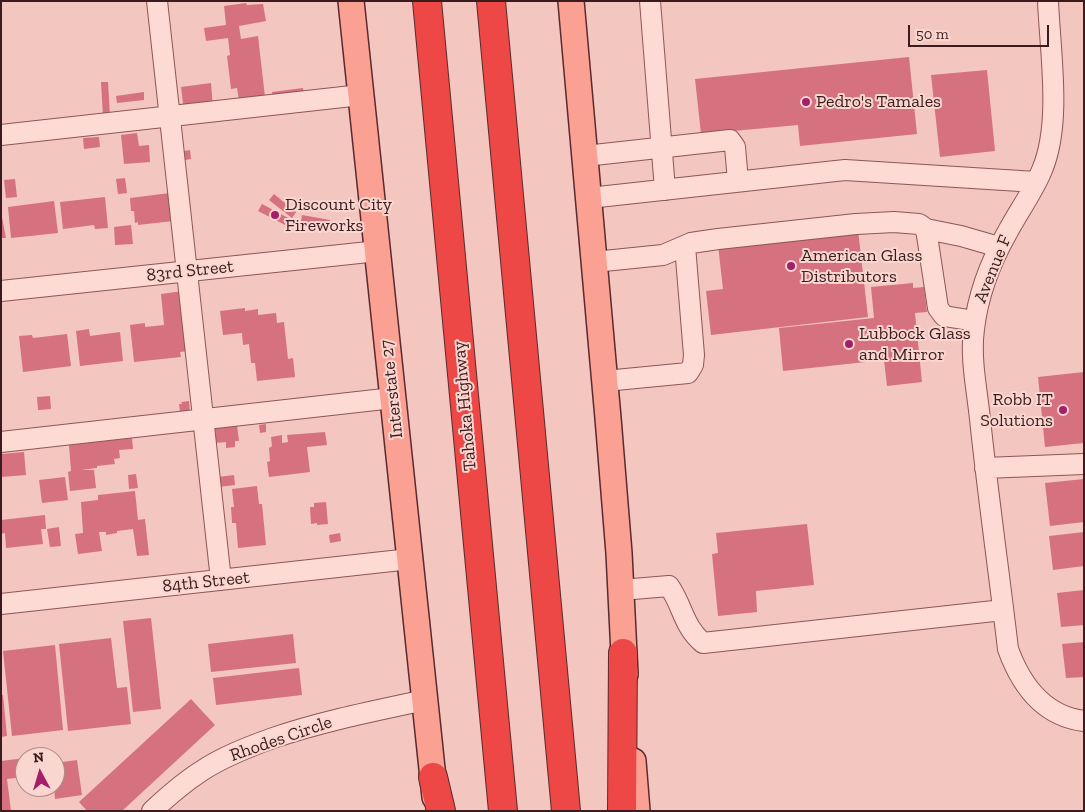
<!DOCTYPE html>
<html>
<head>
<meta charset="utf-8">
<style>
	body { margin:0 }
	#map { position:relative; width:1085px; height:812px; overflow:hidden; background:#f3c7bf; font-family:"Zilla Slab",serif }
	canvas { display:block }
	.frame { position:absolute; inset:0; border:2px solid #3c1b1e; pointer-events:none }
	.north { position:absolute; left:15px; top:747px; width:50px; height:50px; box-sizing:border-box; background:#f9d7d0; border:1px solid #ad8c89; border-radius:50%; rotate:354deg; font-size:14px; font-weight:700; line-height:20px; text-align:center; color:#3c1b1e }
	.north::after { content:''; display:block; margin:auto; width:18px; height:22px; background:#a41e69; clip-path:polygon(50% 0,100% 100%,50% 72%,0 100%) }
	.scale { position:absolute; left:908px; top:25px; width:141px; height:22px; box-sizing:border-box; border:2px solid #3c1b1e; border-top:0; padding-left:6px; font-size:15px; line-height:18px; white-space:nowrap; color:#3c1b1e; -webkit-text-stroke:4px #f9d7d0; paint-order:stroke }
</style>
</head>
<body>
<div id="map">
<canvas width="1085" height="812"></canvas>
<div class="frame"></div>
<div class="north">N</div>
<div class="scale">50 m</div>
</div>
<script>
const context = document.querySelector('canvas').getContext('2d');
context.lineJoin = 'round';
function paint(path, color) {
  context.fillStyle = color;
  context.fill(path, 'evenodd');
}
function trace(path, color, width, dash) {
  context.strokeStyle = color;
  context.lineWidth = width;
  context.lineCap = dash ? 'butt' : 'round';
  context.setLineDash(dash || []);
  context.stroke(path);
}
function write(font, color, halo, rows, align = 'center') {
  context.font = font + ' "Zilla Slab",serif';
  context.lineWidth = 4;
  context.setLineDash([]);
  context.textBaseline = 'middle';
  context.strokeStyle = halo;
  context.fillStyle = color;
  for (const [text, x, y, turn = 0] of rows) {
    context.save();
    context.translate(x, y);
    context.rotate((+turn || 0) * Math.PI / 180);
    context.textAlign = isNaN(turn) ? turn : align;
    if (halo) context.strokeText(text, 0, 0);
    context.fillText(text, 0, 0);
    context.restore();
  }
}
const building = new Path2D(`
	M246,3l1,2 16,-1 3,17 -27,5 2,13 17,-3 7,61 -26,3 -2,-12 -6,1 -4,-33 3,-1 -2,-17 -22,3 -2,-13 22,-3 -2,-19z
	M909,57l8,77 -117,12 -2,-21 -97,9 -6,-55z
	M987,70l8,81 -55,6 -9,-82z
	M101,82h7l2,34 -7,1z
	M211,83l2,25 -29,3 -3,-24z
	M303,88l1,6 -31,4 -1,-6z
	M144,92v8l-27,3 -1,-7z
	M137,133l2,13 10,-1 1,17 -26,2 -3,-29z
	M99,137l1,10 -16,2 -1,-11z
	M190,150l1,9 -6,1 -1,-9z
	M125,178l2,15 -9,1 -2,-15z
	M15,179l2,18 -11,1 -2,-18z
	M170,193l3,28 -35,4v-3l-3,1 -1,-12h-3l-1,-13z
	M274,194l22,18 -4,6 -23,-18z
	M105,197l3,31 -13,1 -1,-4 -31,4 -3,-27z
	M54,201l4,32 -47,5 -3,-31z
	M262,204l30,16 -3,7 -31,-16z
	M1,212l5,26h-5z
	M302,215l28,5 -1,7 -28,-5z
	M131,225l2,19 -18,1 -1,-18z
	M858,230l10,87 -157,18 -5,-44 17,-2 -5,-44z
	M913,283v5l11,-1 3,25 -12,1 7,69 -35,4 -3,-26 -101,11 -4,-43 95,-10 -3,-31z
	M183,291l6,60 -9,1 1,5 -47,5 -4,-37 15,-2v4l19,-2 -3,-31z
	M245,308v3l13,-2v6l18,-2 1,10 7,-1 4,37 5,-1 2,19 -38,4 -2,-18h-4l-2,-19 -6,1 -1,-12 -19,2 -3,-24z
	M89,329l1,7 30,-4 3,29 -43,5 -4,-35z
	M67,334l4,32 -48,6 -4,-36 13,-1 1,3z
	M1084,372v71l-39,4 -7,-70z
	M50,396l1,13 -13,1 -1,-13z
	M189,401l1,12 -10,-1 -1,-8h3l-1,-2z
	M266,424v8l-6,1 -1,-8z
	M237,425l2,16h-4v6l-9,1v-6l-10,1 -1,-16z
	M325,432l2,13 -20,2 3,25 -41,5 -2,-15 3,-1 -1,-13 3,-2 -1,-9 11,-2v8l6,-1 -1,-7z
	M132,438l1,11 -14,1 1,8 -6,1 1,5 -18,2v2l-16,2h13l2,18 -26,3 -2,-19 3,-1 -2,-26z
	M24,452l2,23 -25,2v-23z
	M136,474l2,14 -9,1 -1,-14z
	M234,475l1,10 -16,2 -1,-10z
	M65,477l3,23 -26,3 -3,-23z
	M1084,479v43l-34,4 -5,-43z
	M257,486l2,18h3l4,41 -28,3 -2,-25h-4l-1,-16h3l-2,-18z
	M135,491l3,29 7,-1 4,36 -12,1 -4,-27 -16,2v2l-11,2v-3h-7l3,19 -24,3 -3,-20 8,-1 -2,-31 17,-2v-5z
	M326,502l2,22 -11,1v-2l-6,1 -1,-17h4v-4z
	M45,515l1,14h-5l2,15 -37,4 -1,-15 -4,1v-14z
	M807,524l7,61 -58,6 1,21 -39,4 -6,-62 6,-1 -2,-20z
	M59,527l2,19 -11,1 -3,-18z
	M1084,532v34l-31,4 -4,-34z
	M340,533l1,8 -11,2 -1,-8z
	M1084,590v35l-23,2 -4,-34z
	M151,618l10,91 -28,3 -10,-91z
	M293,634l3,29 -85,9 -3,-28z
	M111,638l6,50 10,-1 4,37 -63,7 -9,-87z
	M1084,642v35l-18,1 -4,-34z
	M55,645l8,85 -51,6 -9,-85z
	M299,668l3,27 -86,10 -3,-27z
	M1,695h2l4,41 -6,1z
	M191,699l24,26 -93,86h-35l-8,-9z
	M25,758v19l-18,2 4,32h-10v-50z
	M77,760l5,35 -27,4 -1,-12h1v-24z`);
const minor = new Path2D(`
	M157,1l64,579
	M650,1l15,189
	M1048,1c2,51 14,122 -6,169 -9,22 -24,42 -35,63 -17,30 -29,62 -33,96 -4,29 3,61 6,90 8,77 19,153 28,230 13,36 35,67 76,72
	M1,135l360,-40
	M585,156l145,-16 5,7 3,34
	M589,198l256,-28 191,12
	M926,229l35,7 38,11
	M594,262l69,-7 28,-12 27,-4 138,-15 38,-2 25,2 7,5 12,79 6,8 31,5
	M1,291l377,-40
	M605,381l83,-8 5,-8 1,-10 -9,-109
	M1,442l392,-44
	M985,468l99,-4
	M621,590l48,-4c14,20 14,40 34,57l300,-33
	M1,604l409,-45
	M152,811c15,-14 31,-28 48,-39 22,-15 48,-25 73,-34 50,-17 101,-27 152,-38`);
const major = new Path2D(`
	M351,1l84,796
	M571,1l37,417 11,135 6,121
	M633,761l4,50`);
const highway = new Path2D(`
	M427,1l76,810
	M491,1l75,810
	M433,777l8,34
	M622,811l1,-158`);
const markers = [
	[806,102,5,"#a41e69"],
	[275,215,5,"#a41e69"],
	[791,266,5,"#a41e69"],
	[849,344,5,"#a41e69"],
	[1063,410,5,"#a41e69"]
];
const poiNames = [
	["Pedro's Tamales",816,102],
	["Discount City",285,205],
	["Fireworks",285,226],
	["American Glass",801,256],
	["Distributors",801,277],
	["Lubbock Glass",859,334],
	["and Mirror",859,355],
	["Robb IT",1053,400,"right"],
	["Solutions",1053,421,"right"]
];
const streetNames = [
	["Avenue F",993,269,-68],
	["83rd Street",190,271,-6],
	["Interstate 27",392,389,-96],
	["Tahoka Highway",465,406,-95],
	["84th Street",206,582,-6],
	["Rhodes Circle",281,739,-19]
];
paint(building, '#d6717f');
trace(minor, '#8e5556', 22);
trace(major, '#5b2a2e', 28);
trace(highway, '#5b2a2e', 30);
trace(minor, '#fddad4', 20);
trace(major, '#fba193', 25);
trace(highway, '#ed4746', 28);
for (const [x, y, r, color] of markers) {
  const dot = new Path2D();
  dot.arc(x, y, r, 0, 2 * Math.PI);
  context.fillStyle = color;
  context.fill(dot);
  trace(dot, '#f9d7d0', 2);
}
write('18px', '#3c1b1e', '#f9d7d0', poiNames, 'left');
write('18px', '#3c1b1e', '#f9d7d0', streetNames);
</script>
</body>
</html>
